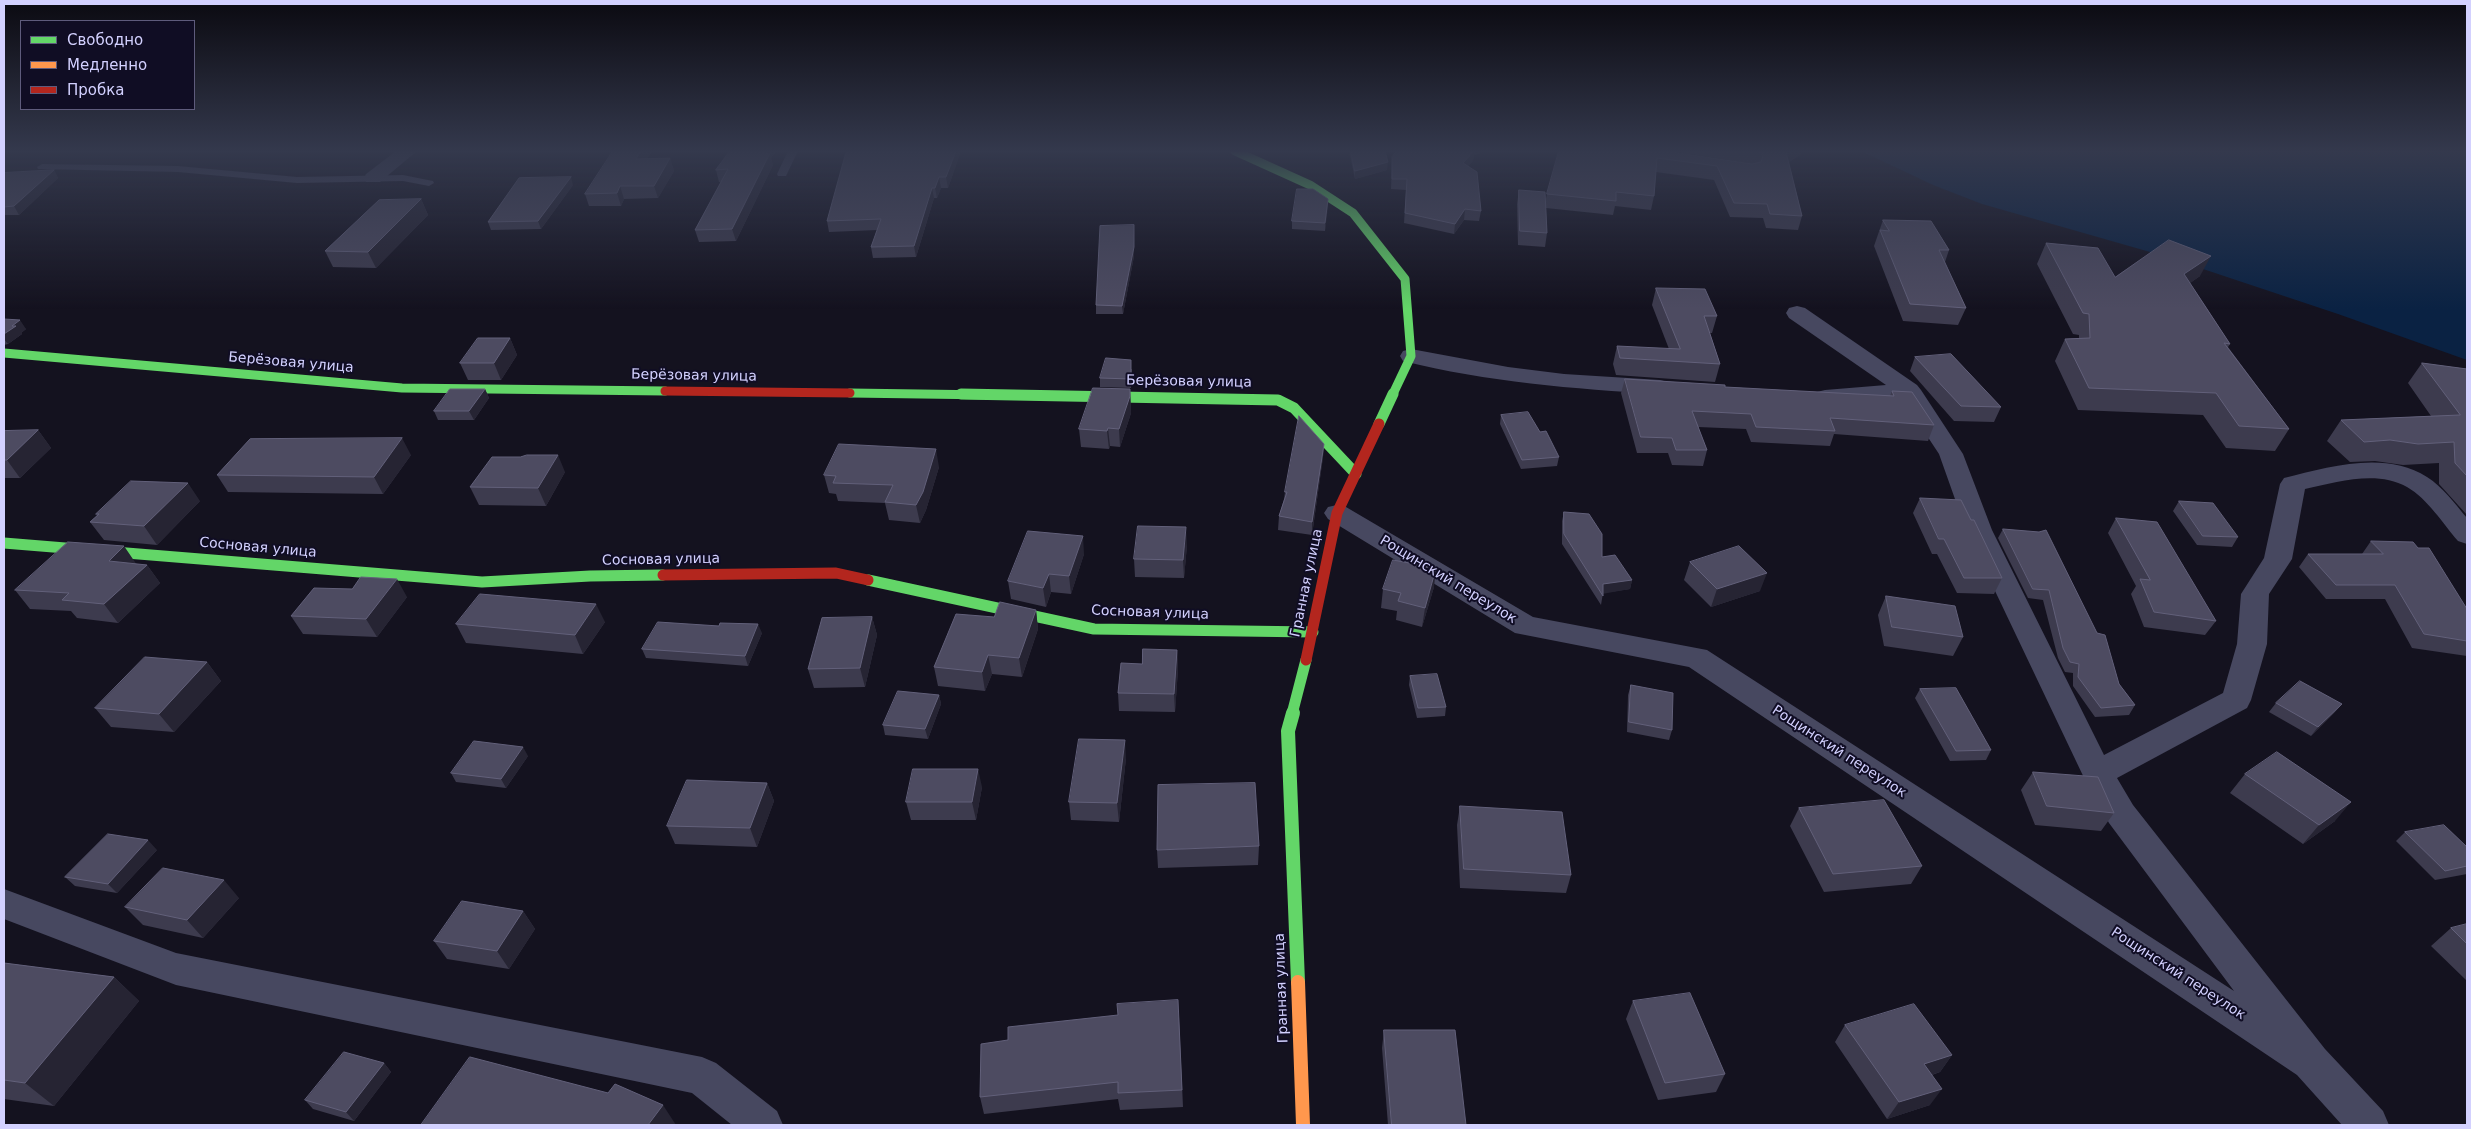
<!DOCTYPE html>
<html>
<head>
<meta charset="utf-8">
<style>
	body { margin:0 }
	#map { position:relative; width:2471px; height:1129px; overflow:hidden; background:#14121f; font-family:"DejaVu Sans",sans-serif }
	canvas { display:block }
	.frame { position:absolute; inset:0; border:5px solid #d3d1ff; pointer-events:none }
	.legend { position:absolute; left:20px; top:20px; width:175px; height:90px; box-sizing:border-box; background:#100d24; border:1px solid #5e5b7c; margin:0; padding:6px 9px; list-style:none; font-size:15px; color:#d3d1ff }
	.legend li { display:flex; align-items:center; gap:10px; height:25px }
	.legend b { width:25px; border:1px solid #5e5b7c }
</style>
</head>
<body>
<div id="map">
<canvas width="2471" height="1129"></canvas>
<div class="frame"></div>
<ul class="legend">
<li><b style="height:6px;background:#63d668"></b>Свободно</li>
<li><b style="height:6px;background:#ff974d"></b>Медленно</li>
<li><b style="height:6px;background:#b3261e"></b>Пробка</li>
</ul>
</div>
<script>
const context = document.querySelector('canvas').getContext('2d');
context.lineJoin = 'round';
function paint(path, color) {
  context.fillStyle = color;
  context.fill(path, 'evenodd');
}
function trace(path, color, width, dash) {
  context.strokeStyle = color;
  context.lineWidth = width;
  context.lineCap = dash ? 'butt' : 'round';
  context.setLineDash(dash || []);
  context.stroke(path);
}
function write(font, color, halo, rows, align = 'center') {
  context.font = font + ' "DejaVu Sans",sans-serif';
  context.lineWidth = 4;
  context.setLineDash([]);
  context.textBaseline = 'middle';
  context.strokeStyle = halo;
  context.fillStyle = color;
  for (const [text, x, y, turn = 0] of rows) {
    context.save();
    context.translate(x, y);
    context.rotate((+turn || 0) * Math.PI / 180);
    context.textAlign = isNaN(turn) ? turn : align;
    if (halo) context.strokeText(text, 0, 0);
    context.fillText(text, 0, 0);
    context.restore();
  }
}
const water = new Path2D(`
	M1861,151h606v209l-129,-46 -174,-58 -182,-52 -49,-19z`);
const lane = new Path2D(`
	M788,151h10l-12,25h-8l-1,-2z
	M42,164l136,2 119,11 106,-2 30,6 1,2 -5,3 -26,-5 -106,2 -119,-11 -140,-3 -1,-2z`);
const street = new Path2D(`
	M396,151h21l-37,31h-14l-2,-4 2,-4z
	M1797,306l8,2 112,77 4,5 42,64 29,76 112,225 119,-62 14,-49 4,-50 23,-36 16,-74 4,-6c44,-11 101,-28 143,-1 16,10 28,27 40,41v26l-9,-3c-15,-17 -30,-42 -51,-54 -30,-17 -70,-5 -102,2l-13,70 -23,35 -2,50 -16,56 -4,8 -130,70 16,27 192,244 58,62 6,14h-47l-45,-50 -608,-408 -174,-34 -187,-114 -4,-6 4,-6 9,-2 9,2 187,110 174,33 527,341 -125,-168 -23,-41 -120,-252 -27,-76 -37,-56 -77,6 -8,-2 -4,-5 4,-5 8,-2 61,-5 -97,-67 -3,-5 3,-5z
	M1411,349l97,18 56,7 96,6 8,2 4,5 -4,5 -8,2c-86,-5 -173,-12 -257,-33l-3,-5 3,-5z
	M4,889l172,64 526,104 14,6 61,48 6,14h-51l-40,-32 -516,-108 -172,-66z`);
const fastFar2 = new Path2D(`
	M1235,151l75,34 43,28 52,66 6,77 -19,40
	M4,353l398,35 263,3
	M850,393l213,3`);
const fastFar1 = new Path2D(`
	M961,394l317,6 16,8 62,66
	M1379,424l14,-30
	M4,543l478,39 108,-6 73,-1
	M868,580l226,49 219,3
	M1292,714l14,-54`);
const fast = new Path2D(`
	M1293,713l-5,18 10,251`);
const slow = new Path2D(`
	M1298,982l5,143`);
const jamFar1 = new Path2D(`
	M665,391l185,2`);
const jam = new Path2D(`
	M663,575l173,-2 32,7
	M1306,660l31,-147 42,-89`);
const wall = new Path2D(`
	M730,151h46l-5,7 2,7 -37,76 -37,1 -4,-12 26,-48h-2l-3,-12z
	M860,151h101l-13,37h-7l-4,10h-3l-18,59 -43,1 -2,-11 6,-17 -48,2 -2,-11z
	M1349,151h36l2,19 -32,9z
	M1397,151h86l-2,2 -7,2 -1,6 -5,5 13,45 -2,10 -15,-1 -10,14 -50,-11 2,-33 -15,-1 1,-32z
	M1559,151l194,13 -81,-13h129l-1,4 -11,7 13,54 -4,14 -32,-2 -3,-10 -33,-1 -16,-37 -58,-8 -2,24 -3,14 -36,-4 -2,9 -67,-7 1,25 -2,14 -27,-2 -1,-41 2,-14 26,13 2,-9z
	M670,158l4,13 -16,27 -34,1 -3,7h-32l-4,-12 62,-35z
	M54,170l4,8 -39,37h-15v-42z
	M573,185l-32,44 -50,1 -3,-8z
	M421,199l7,16 -52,53 -43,-1 -8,-16z
	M1328,199l-3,32 -33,-2v-8z
	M1883,220l66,30 -4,12 21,46 -8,17 -55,-4 -29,-75z
	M1134,225v31l-11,58h-27v-9z
	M2046,243l69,34 85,-1 -10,7 40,61 -2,3 61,82 -14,22 -49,-3 -23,-33 -125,-5 -23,-49 10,-22 14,-1v-3l-6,-1 -36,-70z
	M1656,288l61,28 -5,17h-2l10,31 -5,18 -99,-7 -3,-11 4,-18 52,3 -17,-44z
	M4,319l22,10 -5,4 1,1 -14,10 -4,1z
	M510,338l7,17 -16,25h-33l-8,-17z
	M1915,357l86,50 -7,15 -40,-1 -44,-50z
	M2422,363l45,6v146l-28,-31v-21l-36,2 -28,-4 -25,1 -23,-21 14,-21 90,-4 -23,-33z
	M1132,369l-1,19 -31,-1v-9z
	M1625,379l100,8 165,9 2,-5 42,34 -6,16 -94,-7 -4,12 -79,-4 -5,-13 -48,-2 9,23 -4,16 -31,-1 -4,-12h-31l-16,-60z
	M485,389l4,9 -15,22h-36l-4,-9z
	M1130,389l1,24 -11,34 -10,-1 -1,3 -28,-2 -2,-18z
	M1501,415l39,17 19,25 -2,9 -36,3 -21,-45z
	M38,430l13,18 -31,30h-16v-47z
	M1324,444l-1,13 -11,78 -34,-5 1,-14 5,-17 1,-7z
	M411,455l-28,39 -155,-2 -11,-17z
	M939,467l-13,43 -6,13 -31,-3 -4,-17 -47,-2 -2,-7 -7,-1 -5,-18z
	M565,472l-19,34 -67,-1 -9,-18z
	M1920,498l82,80 -8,16 -37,-1 -20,-39h-5l-19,-41z
	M200,501l-43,44 -53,-5 -14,-18 7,-6 -1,-2z
	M2179,501l59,36 -6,10 -35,-2 -24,-34z
	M1564,512l38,45 30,23 -2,9 -27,4 -2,12 -39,-61v-23z
	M2116,518l100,103 -11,14 -61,-8 -13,-33 5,-8 -28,-53z
	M2003,529l132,176 -6,10 -34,2 -22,-31v-13l-8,-1 -7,-14 -15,-58 -15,-2 -30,-60z
	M2371,541l96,68v47l-55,-8 -27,-49h-59l-27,-32 9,-13h54z
	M1187,545l-3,33 -49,-1 -1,-18z
	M1084,554l-13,40 -20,-2 -5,15 -35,-8 -3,-18z
	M1690,562l70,29 -49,16 -27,-27z
	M137,564l10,1 13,18 -42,40 -41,-5 -6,-7 -41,-2 -15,-19z
	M1434,587l-12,40 -26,-7 1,-9 -16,-3 2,-19z
	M1886,596l77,41 -10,19 -69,-10 -6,-31z
	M407,597l-30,40 -74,-3 -12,-18z
	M1036,610l2,19 -16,48 -30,-3 -7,17 -47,-5 -4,-19 60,-50z
	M872,617l5,18 -12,52 -51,1 -6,-19z
	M605,622l-22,32 -117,-11 -10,-19z
	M762,633l-14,33 -102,-8 -4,-9z
	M1177,650l1,19 -3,43 -56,-1 -1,-18 24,-29z
	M207,662l14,19 -47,51 -63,-5 -16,-19z
	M1410,676l36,31 -1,9 -28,2 -8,-33z
	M1631,685l41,45 -3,10 -42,-8 1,-37z
	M1920,689l71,61 -5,10 -36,1 -35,-63z
	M939,695l2,9 -13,35 -43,-4 -2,-10z
	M2276,703l66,1 -8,9 -23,23 -42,-24z
	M528,756l-22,32 -50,-6 -5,-9z
	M1126,758l-7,64 -48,-2 -2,-18z
	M2033,772l81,41 -13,18 -66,-6 -14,-35z
	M2245,774l90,47 -32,23 -73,-51z
	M767,783l7,18 -17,46 -82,-3 -8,-18z
	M982,787l-6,33h-65l-5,-18z
	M1460,806l111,69 -5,18 -106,-5 -3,-63z
	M1799,808l123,58 -11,18 -87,8 -34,-66z
	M2405,832l62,15v27l-32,6 -39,-39z
	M1259,846l-1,19 -100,3 -1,-18z
	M157,850l-40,43 -42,-7 -10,-9z
	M239,898l-36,40 -60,-13 -18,-18z
	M523,911l12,18 -26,40 -62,-10 -13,-18z
	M2467,924v56h-1l-35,-34 20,-18z
	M4,963l110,14 25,24 -85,105 -50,-7z
	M1633,1001l92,73 -9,18 -58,8 -32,-81z
	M1179,1017l4,90 -63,3 -2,-11 -134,15 -4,-17z
	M1845,1025l107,30 -12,17 -8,3 -2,30 -43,14 -52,-77z
	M1384,1030l82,95h-78l-6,-77z
	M384,1063l7,9 -37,49 -41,-12 -8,-9z`);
const shadedWall = new Path2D(`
	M641,151h11l-12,21 -4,-13z
	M765,151h11l-5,7 2,7 -37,76 -4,-12 31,-75z
	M956,151h5l-13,37 -2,-11z
	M1473,151h10l-2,2 -7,2 -1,6 -11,12 1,-10z
	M1788,151h13l-1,4 -17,10 3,-13z
	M670,158l4,13 -16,27 -4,-12z
	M1388,162l-1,8 -32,9v-8z
	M54,170l4,8 -39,37 -5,-9z
	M571,177l2,8 -32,44 -3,-8z
	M939,177l2,11 -4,10 -2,-10z
	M620,186l4,13 -3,7 -4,-13z
	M932,188l2,10 -18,59 -2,-11z
	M421,199l7,16 -52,53 -8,-16z
	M1328,199v8l-3,24v-8z
	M1465,209l-1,11 -10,14 1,-10z
	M1134,225v31l-11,58 -1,-8z
	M2211,256l-11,20 -27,19 11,-21z
	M20,320l6,9 -5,4 1,1 -14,10 -4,-5v-5l8,-8z
	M510,338l7,17 -16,25 -7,-17z
	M485,389l4,9 -15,22 -5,-9z
	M1130,389l1,24 -11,34 -1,-18z
	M1108,428l2,18 -1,3 -2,-18z
	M38,430l13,18 -31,30 -13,-18z
	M402,438l9,17 -28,39 -9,-17z
	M1324,444l-1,13 -11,78v-13z
	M936,449l3,18 -13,43 -6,13 -4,-18z
	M558,455l7,17 -19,34 -8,-18z
	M188,483l12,18 -43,44 -13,-19z
	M1186,527l1,18 -3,33 -1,-18z
	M1083,536l1,18 -13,40 -2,-18z
	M124,546l13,19 -28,-4z
	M147,565l13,18 -42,40 -14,-19z
	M1436,568l-2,19 -12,40 3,-19z
	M1767,573l-7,18 -49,16 6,-18z
	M1049,574l2,18 -5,15 -3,-19z
	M397,579l10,18 -30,40 -11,-18z
	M1632,580l-2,9 -28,5 1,-10z
	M596,604l9,18 -22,32 -8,-19z
	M1036,610l2,19 -16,48 -3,-19z
	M872,617l5,18 -12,52 -5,-19z
	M758,624l4,9 -14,33 -3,-10z
	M1177,650l1,19 -3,43 -1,-18z
	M988,655l4,19 -7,17 -3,-19z
	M207,662l14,19 -47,51 -15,-18z
	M939,695l2,9 -13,35 -3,-10z
	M2342,704l-8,9 -23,23 7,-9z
	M1125,740l1,18 -7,64 -2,-19z
	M523,747l5,9 -22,32 -5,-9z
	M978,769l4,18 -6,33 -4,-18z
	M767,783l7,18 -17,46 -7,-19z
	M2351,802l-16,19 -32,23 16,-19z
	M148,840l9,10 -40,43 -9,-9z
	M224,880l15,18 -36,40 -16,-18z
	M523,911l12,18 -26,40 -12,-18z
	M114,977l25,24 -85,105 -29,-23z
	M1952,1055l-12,17 -28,9 12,-17z
	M384,1063l7,9 -37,49 -8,-9z
	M1942,1089l-12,16 -43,14 12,-17z
	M663,1105l13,20h-28z`);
const building = new Path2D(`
	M613,151h28l-5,8 34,-1 -16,28h-34l-3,7 -32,1z
	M730,151h35l-2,3 7,-1 -38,76 -37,1 33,-61 -12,1z
	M860,151h96l-10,26h-7l-4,11h-3l-18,58 -43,1 10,-28 -54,2 19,-69z
	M1351,151h34l3,11 -33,9z
	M1397,151h77l-11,12 14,9 4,39 -16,-2 -10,15 -50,-11 2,-34h-15v-22z
	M1559,151h106l87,13 9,-2 2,-6 -2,-4 -4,-1h31l-2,1 16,64 -32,-2 -3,-10 -33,-1 -17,-37 -60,-8 -3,38 -38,-4v9l-69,-7z
	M54,170l-40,36 -10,1v-34z
	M571,177l-33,44 -50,1 31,-44z
	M1297,189h16l15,10 -3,24 -33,-2z
	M1519,190l26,2 2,41 -27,-2z
	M421,199l-53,53 -43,-1 54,-51z
	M1883,220l48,1 18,29h-10l27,58 -56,-4 -30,-74 9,1z
	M1134,225v22l-12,59 -26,-1 4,-79z
	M2169,240l42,16 -27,18 46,70 -6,-1 65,86 -50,-3 -23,-33 -127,-5 -24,-49 25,-1 -1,-24 -6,-1 -37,-70 52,5 17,29z
	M1656,288l49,1 12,27h-13l16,48 -100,-6 -3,-12 63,3z
	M4,319l16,1 -8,6h4l-12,8z
	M478,338h32l-16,25h-34z
	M1951,354l50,53 -40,-1 -46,-49z
	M1106,358l25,2v19l-31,-1z
	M2422,363l45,6v107l-12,-13 -1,-21 -36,2 -28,-4 -26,2 -23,-22 119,-5z
	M1625,379l100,6v2l169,9 -2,-5 20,1 22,33 -104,-7 5,13 -79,-4 -5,-13 -59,-3 15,39h-31l-4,-12 -31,-1z
	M1093,388l37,1v7l-11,33 -11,-1 -1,3 -28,-2z
	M450,389h35l-16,22h-35z
	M1528,412l12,20 6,-1 13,26 -37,3 -21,-45z
	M1299,416l25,28 -12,78 -33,-6 8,-24h-2z
	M38,430l-31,30h-3v-29z
	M402,438l-28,39 -157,-2 33,-36z
	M839,444l97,5 -13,43 -7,13 -31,-3 8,-17 -60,-2 3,-7 -12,-1z
	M527,455h31l-20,33 -68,-1 22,-30h28z
	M131,481l57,2 -44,43 -54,-4 9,-8h-3z
	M1920,498l41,2 10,20h3l28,58h-38l-20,-39h-5z
	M2179,501l34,2 25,34 -35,-1z
	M1564,512l25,2 13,20v23l13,-2 17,25 -29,4v12l-39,-62z
	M2116,518l41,4 59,99 -62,-9 -14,-33 10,1z
	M1138,526l48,1 -3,33 -49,-1z
	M2003,529l36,3 7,-2 51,103 8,2 14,49 16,21 -34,3 -23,-31 1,-13 -9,-2 -7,-14 -14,-58 -16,-1z
	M1028,531l55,5 -14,40 -20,-2 -6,14 -35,-7z
	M2371,541l42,1 5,6h11l38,61v32l-43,-7 -29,-49h-59l-28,-31h75z
	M68,542l56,4 -15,15 38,4 -43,39 -42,-4 7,-7 -54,-3z
	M1739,546l28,27 -50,16 -27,-27z
	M1393,560l43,8 -11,40 -27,-7 3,-8 -18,-4z
	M361,577l36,2 -31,40 -75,-3 23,-28 38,1z
	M480,594l116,10 -21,31 -119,-11z
	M1886,596l69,10 8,31 -71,-10z
	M1000,602l36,8 -17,48 -31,-3 -6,17 -48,-5 22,-53 38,3z
	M872,617l-12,51 -52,1 14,-51z
	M658,622l61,4 1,-3 38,1 -13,32 -103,-7z
	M1143,649l34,1 -3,44 -56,-1 3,-30 21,1z
	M145,657l62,5 -48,52 -64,-6z
	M1437,674l9,33 -28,1 -8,-32z
	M2300,681l42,23 -24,23 -42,-24z
	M1631,685l42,8 -1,37 -43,-8z
	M1956,688l35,62 -35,1 -36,-62z
	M898,691l41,4 -14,34 -42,-4z
	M1079,739l46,1 -8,63 -48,-1z
	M474,741l49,6 -22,32 -50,-6z
	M2277,752l74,50 -32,23 -74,-51z
	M913,769h65l-6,33h-66z
	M2033,772l65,5 16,36 -67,-7z
	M687,780l80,3 -17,45 -83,-2z
	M1255,783l4,63 -102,4 1,-65z
	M1884,800l38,66 -89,8 -34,-66z
	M1460,806l102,6 9,63 -107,-6z
	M2444,825l23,22v19l-22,5 -40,-39z
	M108,834l40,6 -40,44 -43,-7z
	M163,868l61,12 -37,40 -62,-13z
	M462,901l61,10 -26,40 -63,-10z
	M2467,924v20l-16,-16z
	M4,963l110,14 -89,106 -21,-3z
	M1690,993l35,81 -60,9 -32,-82z
	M1178,1000l4,90 -64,3v-11l-138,15 1,-53 27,-4v-13l110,-12 -1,-11z
	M1914,1004l38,51 -28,9 18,25 -43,13 -54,-77z
	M1384,1030h71l11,95h-74z
	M344,1052l40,11 -38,49 -41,-12z
	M470,1057l138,36 7,-9 48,21 -15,20h-227z`);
const streetNames = [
	["Берёзовая улица",291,363,5],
	["Берёзовая улица",694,376,1],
	["Берёзовая улица",1189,382,1],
	["Сосновая улица",258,548,5],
	["Сосновая улица",661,560,-1],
	["Рощинский переулок",1448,580,31],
	["Гранная улица",1307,583,-78],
	["Сосновая улица",1150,613,2],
	["Рощинский переулок",1839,752,33],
	["Рощинский переулок",2178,974,33],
	["Гранная улица",1282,988,-92]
];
paint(water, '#0a2243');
paint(lane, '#474860');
paint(street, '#474860');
trace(fastFar2, '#63d668', 9);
trace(fastFar1, '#63d668', 11);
trace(fast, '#63d668', 14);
trace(slow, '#ff974d', 14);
trace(jamFar1, '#b3261e', 9);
trace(jam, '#b3261e', 11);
paint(wall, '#3d3b4e');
paint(shadedWall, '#262433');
paint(building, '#4d4b61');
trace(building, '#62607a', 1);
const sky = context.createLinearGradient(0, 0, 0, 309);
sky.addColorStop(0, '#0b0a11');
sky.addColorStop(0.49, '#34394d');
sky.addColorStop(1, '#34394d00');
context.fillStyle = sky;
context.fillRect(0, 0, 2471, 309);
write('14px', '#d3d1ff', '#100d24', streetNames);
</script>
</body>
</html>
